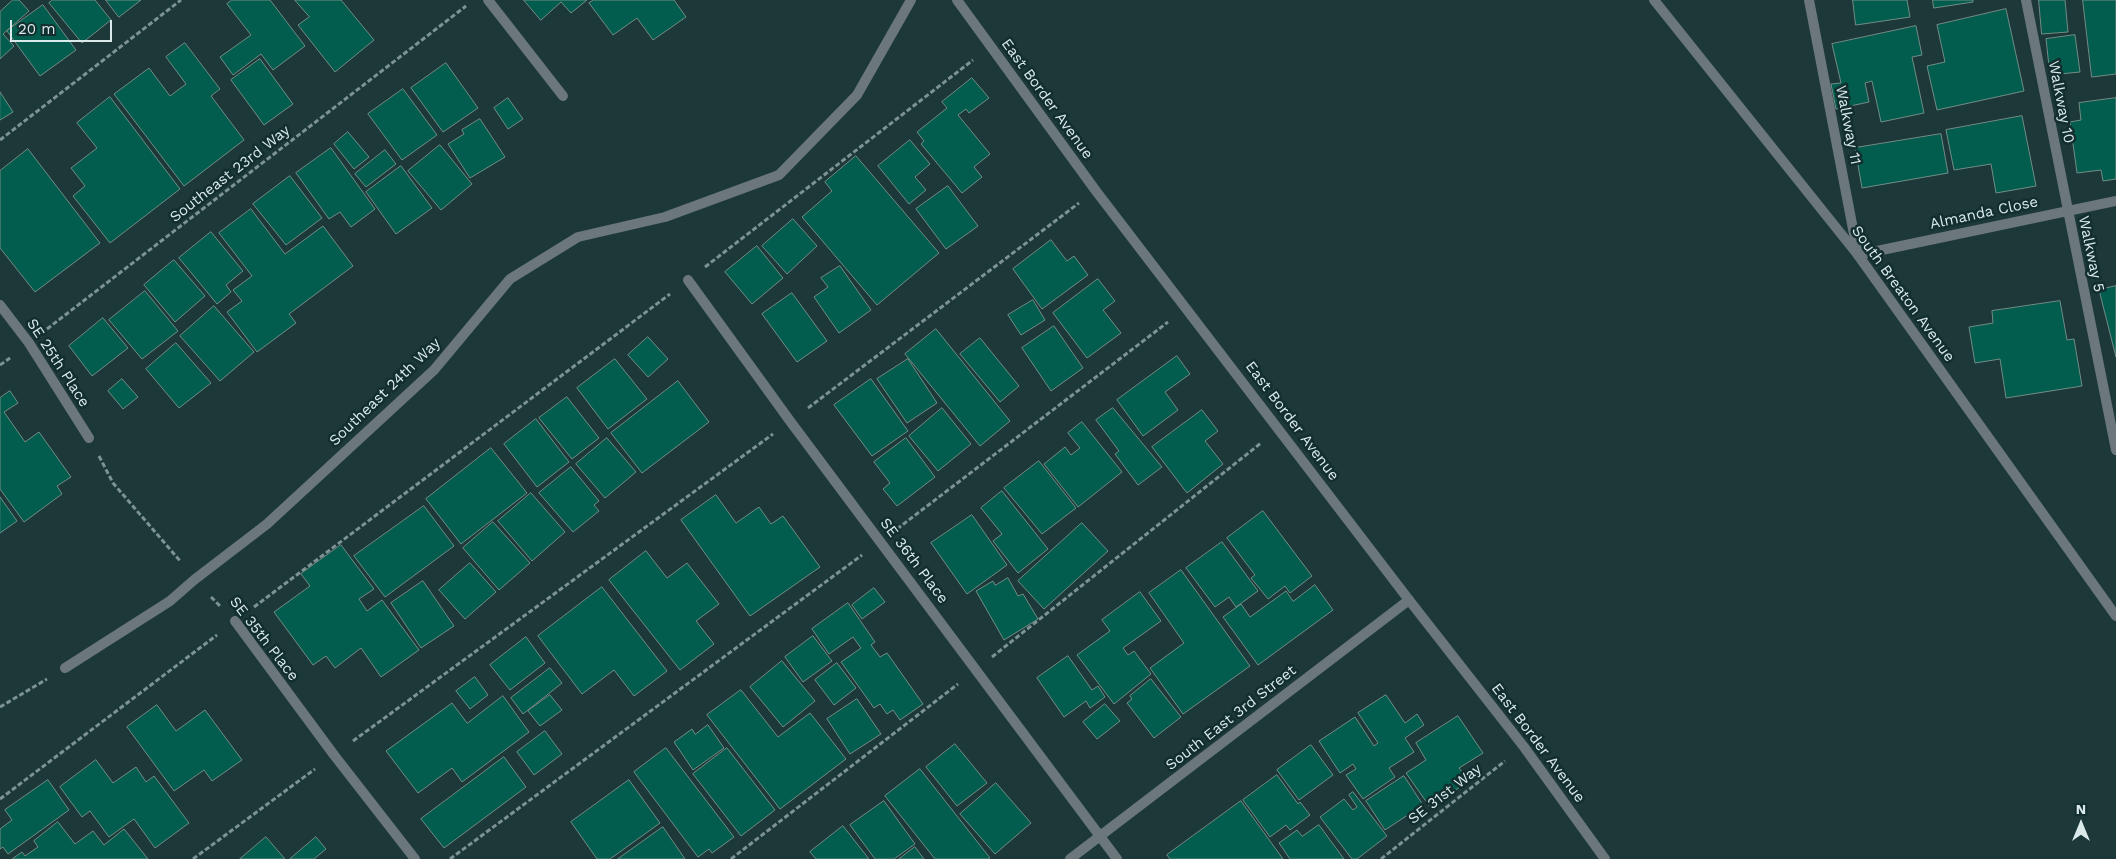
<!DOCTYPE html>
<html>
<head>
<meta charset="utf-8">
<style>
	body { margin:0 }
	#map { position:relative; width:2116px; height:859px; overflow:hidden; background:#1d3839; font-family:"Work Sans",sans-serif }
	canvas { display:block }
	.north { position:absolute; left:2056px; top:799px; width:50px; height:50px; -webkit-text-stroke:4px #122e2e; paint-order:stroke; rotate:0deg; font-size:14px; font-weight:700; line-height:20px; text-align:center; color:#daeaea }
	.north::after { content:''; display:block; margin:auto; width:18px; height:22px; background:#daeaea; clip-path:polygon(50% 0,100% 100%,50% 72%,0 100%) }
	.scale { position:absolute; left:10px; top:20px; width:102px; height:22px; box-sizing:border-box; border:2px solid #daeaea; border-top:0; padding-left:6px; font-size:15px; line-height:18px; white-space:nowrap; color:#daeaea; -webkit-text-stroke:4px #122e2e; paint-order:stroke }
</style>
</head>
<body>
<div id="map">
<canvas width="2116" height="859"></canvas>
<div class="north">N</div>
<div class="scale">20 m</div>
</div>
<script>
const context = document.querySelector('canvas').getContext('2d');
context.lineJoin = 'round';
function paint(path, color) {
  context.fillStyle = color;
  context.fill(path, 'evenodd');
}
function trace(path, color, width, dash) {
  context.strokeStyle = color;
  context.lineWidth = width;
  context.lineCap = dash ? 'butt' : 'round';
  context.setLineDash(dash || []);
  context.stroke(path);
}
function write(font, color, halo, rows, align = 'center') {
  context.font = font + ' "Work Sans",sans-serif';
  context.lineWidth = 5;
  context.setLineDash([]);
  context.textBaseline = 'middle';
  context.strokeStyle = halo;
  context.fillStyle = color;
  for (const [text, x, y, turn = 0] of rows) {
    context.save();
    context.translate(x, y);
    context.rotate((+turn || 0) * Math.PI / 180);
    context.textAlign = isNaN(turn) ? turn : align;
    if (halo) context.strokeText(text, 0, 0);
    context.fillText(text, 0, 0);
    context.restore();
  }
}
const building = new Path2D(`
	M13,0h6l10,11 -26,23 11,12 -14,13v-47z
	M53,0h42l16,20 -29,23 -33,-40z
	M106,0h35l-22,17z
	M232,0h38l35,46 -32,24 -12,-16 -28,21 -13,-18 31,-22 -24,-31z
	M295,0h46l33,40 -39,32 -37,-47 11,-8z
	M524,0h63l-16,13 -10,-11 -20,18z
	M594,0h80l12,17 -33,23 -16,-22 -24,17 -24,-32z
	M1853,0h54l3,17 -54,8z
	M1933,0h40v2l-39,6z
	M2039,0h26l3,32 -26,2z
	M2083,0h33v74l-24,3z
	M43,5l33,45 -36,26 -33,-45z
	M2006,9l18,82 -87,19 -10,-44 18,-4 -8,-37z
	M1916,26l6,29 -10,2 12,56 -43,9 -9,-41 -7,2 4,19 -33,7 -5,-25 10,-1 -9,-39z
	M2075,35l5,37 -30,3 -4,-36z
	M185,43l35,46 -9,7 33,44 -60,46 -70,-92 35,-26 21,28 16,-12 -20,-27z
	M260,59l33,45 -29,21 -33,-45z
	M446,63l32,45 -35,24 -32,-44z
	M972,78l17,20 -20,15 -3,-4 -8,6 32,39 -16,13 8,10 -20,16 -41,-49 3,-3 -7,-9 30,-24 -5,-6z
	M403,89l34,46 -35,25 -34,-46z
	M0,92l13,20 -13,8z
	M110,97l70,92 -70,54 -37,-47 12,-10 -14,-18 26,-20 -20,-25z
	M508,98l15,21 -15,10 -14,-21z
	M2116,98v81l-13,2 -2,-11 -24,3 -7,-51 11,-2 -2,-17z
	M2022,116l14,70 -40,7 -5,-29 -37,6 -8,-40z
	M480,119l25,38 -35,21 -22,-34 16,-10 -2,-4z
	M348,132l21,25 -15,12 -20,-25z
	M1941,134l7,39 -86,15 -7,-40z
	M910,140l20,24 -15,13 11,13 -17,14 -31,-38z
	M440,145l32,39 -31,26 -33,-39z
	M331,148l44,61 -24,18 -11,-15 -11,7 -33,-46z
	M28,149l72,94 -65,49 -35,-44v-77z
	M385,150l11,14 -30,23 -11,-13z
	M856,156l83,97 -62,52 -75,-88 30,-26 -7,-9z
	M401,166l31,42 -36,26 -30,-42z
	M290,176l32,42 -36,27 -33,-41z
	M948,186l30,40 -32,23 -30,-40z
	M251,209l34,45 38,-28 30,40 -64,48 7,9 -39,29 -30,-40 15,-11 -9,-11 19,-14 -33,-43z
	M793,219l24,27 -30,28 -25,-28z
	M211,232l32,39 -17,14 5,7 -14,12 -38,-46z
	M1051,240l16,21 7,-5 14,19 -46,34 -29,-40z
	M757,246l26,32 -31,26 -27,-32z
	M174,260l31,36 -30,26 -31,-37z
	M840,266l31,44 -32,23 -25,-36 14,-10 -7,-9z
	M1098,279l17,22 -12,9 18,23 -34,25 -34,-45z
	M2116,286v71l-17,-67z
	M145,291l33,40 -36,28 -33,-39z
	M792,293l35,48 -30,21 -35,-48z
	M1033,300l12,20 -24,15 -13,-20z
	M2060,301l7,39 7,-1 8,47 -76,12 -6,-39 -25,4 -6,-36 24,-4 -1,-12z
	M214,306l40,46 -34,29 -40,-45z
	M103,318l25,30 -36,28 -23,-30z
	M1054,326l29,42 -32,23 -29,-43z
	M936,329l74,92 -30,25 -75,-92z
	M648,337l20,22 -20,18 -20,-22z
	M980,338l39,48 -19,16 -40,-48z
	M176,343l35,40 -32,25 -33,-39z
	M1177,356l13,18 -25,18 13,18 -35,26 -26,-36z
	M615,359l32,40 -39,30 -31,-41z
	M908,359l29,44 -30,20 -30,-44z
	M122,379l16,18 -15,12 -15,-18z
	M871,379l37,52 -36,25 -38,-51z
	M678,381l31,41 -67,51 -31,-40z
	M10,391l8,12 -14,9 21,30 14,-10 32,45 -14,9 5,8 -38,28 -24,-33v-91z
	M567,397l32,41 -27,21 -33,-41z
	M942,408l29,36 -33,27 -29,-35z
	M1113,408l49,59 -24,18 -23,-31 4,-3 -23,-31z
	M1202,410l16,21 -13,10 18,23 -36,29 -35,-46z
	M536,419l33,43 -32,25 -33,-43z
	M1082,422l40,50 -44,35 -34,-43 21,-17 6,8 9,-7 -12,-15z
	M607,438l29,34 -31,26 -29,-34z
	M906,438l29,39 -38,29 -14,-17 7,-6 -16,-21z
	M491,448l36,45 -66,51 -35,-45z
	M1039,461l37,47 -34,26 -38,-46z
	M571,467l28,34 -5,4 5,6 -26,21 -34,-39z
	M1002,491l46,58 -30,24 -25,-32 9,-7 -21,-26z
	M531,493l34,39 -33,29 -34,-40z
	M716,495l20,28 23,-16 12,17 12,-8 37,51 -70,49 -69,-96z
	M0,497l17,24 -17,12z
	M424,506l30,40 -69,51 -31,-41z
	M1263,511l49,65 -22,17 -5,-7 -17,13 -17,-21 4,-3 -28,-37z
	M972,515l35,50 -40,29 -36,-51z
	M493,522l37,41 -31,27 -36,-42z
	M1082,523l26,28 -64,58 -26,-28z
	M1222,542l36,49 -22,16 -7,-10 -14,10 -29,-39z
	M341,545l33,44 -15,10 8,12 15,-11 37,50 -38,27 -20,-29 -26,20 -9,-12 -13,9 -39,-53 36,-26 -9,-12z
	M646,551l21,27 20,-15 32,41 -23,17 18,23 -34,26 -71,-90z
	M470,563l26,29 -31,27 -26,-29z
	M1181,570l69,96 -67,48 -33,-46 34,-25 -35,-50z
	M1008,578l10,18 5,-2 15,25 -34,21 -28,-49 17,-10 2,4z
	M423,581l31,45 -33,22 -30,-45z
	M1315,585l18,25 -75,55 -35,-48 18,-13 9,13 36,-26 7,10z
	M602,587l65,84 -33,25 -20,-26 -32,24 -44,-58z
	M874,588l11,14 -23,17 -10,-14z
	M1140,592l21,29 -38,27 5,7 6,-4 17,23 -37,30 -37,-49 33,-24 -8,-11z
	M848,603l27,39 -4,3 9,12 7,-4 36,51 -23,16 -7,-10 -6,4 -7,-10 -6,4 -33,-46 20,-14 -8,-11 -24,17 -17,-25z
	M813,636l19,25 -29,21 -18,-25z
	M526,637l19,26 -35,27 -20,-25z
	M1068,656l24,34 6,-4 7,11 -15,11 -4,-7 -22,16 -27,-39z
	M782,661l33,40 -32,26 -33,-40z
	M837,663l19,25 -22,17 -19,-25z
	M550,668l12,15 -39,31 -12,-16z
	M475,677l13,18 -18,14 -14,-18z
	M1151,679l30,38 -27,21 -27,-35 5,-4 -2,-3z
	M741,690l37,47 32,-24 36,46 -66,50 -73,-94z
	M550,695l12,15 -22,16 -12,-15z
	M1386,695l19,28 12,-9 7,11 -19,13 9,14 -25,16 6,9 -32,22 -17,-24 10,-6 -3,-5 -13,9 -21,-32 36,-24 19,29 4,-3 -20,-30z
	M503,696l26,36 -67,50 -10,-14 -34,25 -32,-42 66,-48 15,20z
	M857,699l24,35 -31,20 -23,-35z
	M1105,704l15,17 -23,18 -14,-17z
	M157,705l19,26 29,-21 37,50 -30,21 -8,-11 -30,21 -47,-64z
	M1458,716l25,37 -24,15 10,13 -39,26 -24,-34 20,-13 -10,-17z
	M708,725l16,23 -31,22 -19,-28 18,-13 3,5z
	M545,731l17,23 -28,21 -17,-23z
	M955,744l32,39 -30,23 -31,-39z
	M1311,745l22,30 -34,25 -22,-30z
	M666,748l68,89 -22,16 -3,-4 -11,8 -64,-85z
	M727,748l48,62 -34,26 -48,-62z
	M504,757l22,30 -82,61 -23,-29z
	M96,760l17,23 23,-16 10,15 8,-6 35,47 -34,25 -21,-29 -25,18 -19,-26 -8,6 -22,-30z
	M920,769l70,89 -2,1h-53l-50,-63z
	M1277,775l21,29 2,-2 10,13 -20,15 -4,-5 -16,12 -27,-37z
	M1404,776l19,29 -38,25 -19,-29z
	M48,780l21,30 -61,44 -5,-7 -3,2v-20l12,-9 -7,-10z
	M629,780l31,43 -50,36h-13l-26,-37z
	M996,783l35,40 -36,31 -35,-40z
	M1353,792l34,44 -30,23h-5l-32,-42 24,-18 9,11 4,-3 -8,-12z
	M884,801l31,43 -21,15h-19l-25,-34z
	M1241,801l42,58h-113l-3,-4z
	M58,822l17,22 18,-13 11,14 20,-16 24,30h-136l10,-7 3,4 13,-9 -4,-6z
	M1319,825l25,34h-54l-11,-16 18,-13 5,6z
	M843,826l26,33h-53l-6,-7z
	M663,827l22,32h-67z
	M266,837l19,22h-45z
	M316,837l10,12 -12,10h-24z
	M915,847l9,12h-25z`);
const path = new Path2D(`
	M0,140l181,-140
	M705,267l268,-207
	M47,329l419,-323
	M0,365l10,-7
	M808,408l271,-205
	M99,456l14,27 68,79
	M897,529l271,-207
	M211,597l9,9
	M254,607l416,-313
	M992,657l269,-214
	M0,707l47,-28
	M353,741l420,-307
	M0,799l217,-164
	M193,859l122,-90
	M450,859l412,-304
	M731,859l227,-175
	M1381,859l124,-98`);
const minor = new Path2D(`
	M488,0l75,96
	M1809,0l49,255 258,-54
	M2026,0l90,450
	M688,280l102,141 327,438
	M0,305l29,38 60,95
	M235,621l99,134 81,104
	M65,668l105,-67 24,-21 73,-56 167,-154 76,-91 68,-42 87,-20 114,-42 78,-80 54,-95
	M1070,859l339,-259`);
const tertiary = new Path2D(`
	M957,0l139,191 313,409 115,147 81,112
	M1654,0l204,255 258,361`);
const streetNames = [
	["East Border Avenue",1047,99,54],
	["Walkway 10",2061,102,79],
	["Walkway 11",1848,125,79],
	["Southeast 23rd Way",230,174,-38],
	["Almanda Close",1984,213,-12],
	["Walkway 5",2091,254,78],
	["South Breaton Avenue",1903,294,54],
	["SE 25th Place",58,363,57],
	["Southeast 24th Way",385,392,-44],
	["East Border Avenue",1292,421,53],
	["SE 36th Place",914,561,53],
	["SE 35th Place",264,639,52],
	["South East 3rd Street",1231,718,-38],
	["East Border Avenue",1538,743,53],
	["SE 31st Way",1445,794,-38]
];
paint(building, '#025d4e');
trace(building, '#728d85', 1);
trace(path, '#7d9293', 3, [5, 2.5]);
trace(minor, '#6b777b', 10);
trace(tertiary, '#6b777b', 10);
write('15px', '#daeaea', '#122e2e', streetNames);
</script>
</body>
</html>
